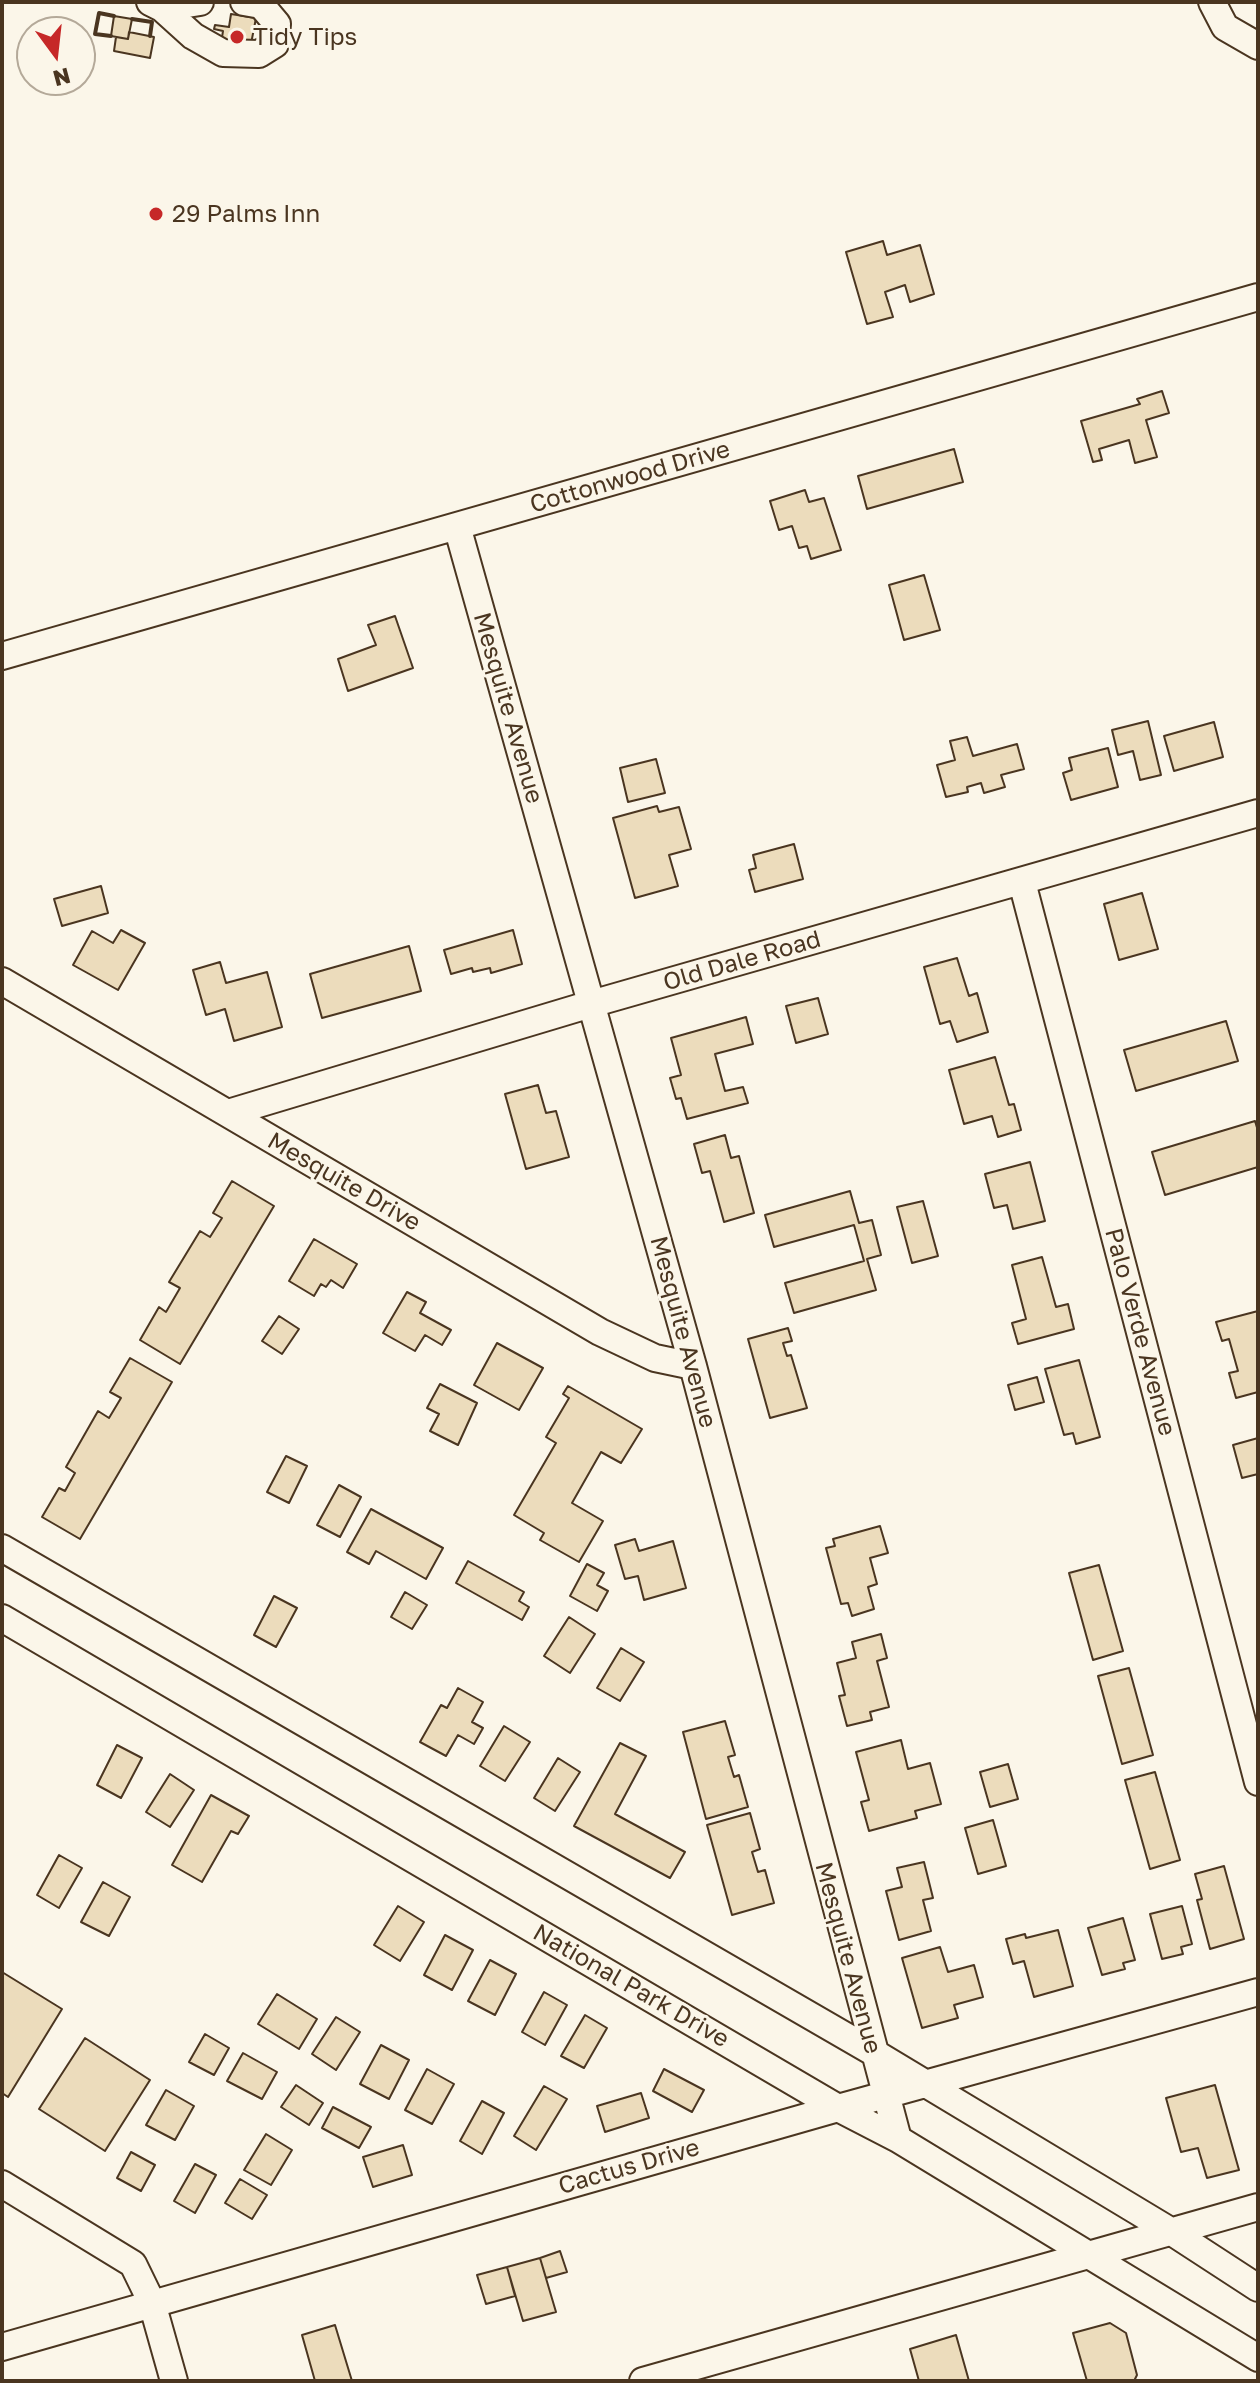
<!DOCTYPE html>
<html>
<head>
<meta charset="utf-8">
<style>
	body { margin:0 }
	#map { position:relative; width:1260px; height:2383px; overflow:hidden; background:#fbf6e9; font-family:"Golos Text",sans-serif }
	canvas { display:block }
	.frame { position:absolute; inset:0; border:4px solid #4a3520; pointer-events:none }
	.north { position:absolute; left:16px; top:16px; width:80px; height:80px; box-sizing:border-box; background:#fbf6e9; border:2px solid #b4a999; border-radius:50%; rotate:165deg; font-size:22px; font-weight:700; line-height:32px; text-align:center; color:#4a3520 }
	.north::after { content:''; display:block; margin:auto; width:28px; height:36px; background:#c62828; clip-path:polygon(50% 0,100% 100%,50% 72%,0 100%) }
</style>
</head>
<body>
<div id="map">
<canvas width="1260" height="2383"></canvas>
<div class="frame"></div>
<div class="north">N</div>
</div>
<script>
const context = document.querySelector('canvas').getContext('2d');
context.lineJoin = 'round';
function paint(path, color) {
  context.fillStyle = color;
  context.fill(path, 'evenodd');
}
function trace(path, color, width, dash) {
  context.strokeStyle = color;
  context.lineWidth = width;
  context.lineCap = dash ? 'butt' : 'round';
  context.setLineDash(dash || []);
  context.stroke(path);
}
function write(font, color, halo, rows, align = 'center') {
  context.font = font + ' "Golos Text",sans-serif';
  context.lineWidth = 6;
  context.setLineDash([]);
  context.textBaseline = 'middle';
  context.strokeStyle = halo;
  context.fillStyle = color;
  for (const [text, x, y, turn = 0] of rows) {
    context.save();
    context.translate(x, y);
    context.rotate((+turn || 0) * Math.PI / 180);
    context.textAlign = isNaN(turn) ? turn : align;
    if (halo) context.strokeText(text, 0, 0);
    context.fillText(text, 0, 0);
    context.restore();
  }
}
const building = new Path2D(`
	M231,14l25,4 -6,31 -29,-5 2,-13 -9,-2 1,-4 14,2z
	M114,16l18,3 -4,20 -17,-3z
	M129,32l25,5 -4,21 -36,-7 2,-14 12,2z
	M883,241l4,14 33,-10 14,49 -24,8 -5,-17 -20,7 8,25 -26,7 -21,-72z
	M1162,391l7,22 -23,7 11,37 -22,6 -6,-23 -30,9 3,11 -9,2 -12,-41 59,-17 -3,-5z
	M954,449l9,33 -96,27 -9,-33z
	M805,490l4,12 15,-4 17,52 -30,9 -4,-13 -8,2 -7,-22 -13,4 -9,-29z
	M924,575l16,55 -36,10 -15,-55z
	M395,616l18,52 -65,23 -10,-32 38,-14 -8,-20z
	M1148,721l13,54 -21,5 -7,-29 -15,4 -6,-25z
	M1214,722l9,35 -49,14 -10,-35z
	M967,737l6,19 44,-12 7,25 -23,6 4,12 -21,6 -3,-10 -14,4 1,5 -22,5 -9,-32 18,-5 -5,-19z
	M1108,748l10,39 -47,13 -8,-27 9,-3 -3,-12z
	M656,759l9,34 -37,9 -8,-34z
	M657,806l2,6 20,-5 12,42 -22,6 9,31 -43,12 -22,-80z
	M794,844l9,35 -48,13 -6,-22 7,-2 -3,-13z
	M101,886l7,27 -46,13 -8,-27z
	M1142,893l16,56 -39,11 -15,-56z
	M121,930l24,13 -27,47 -45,-25 19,-34 21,12z
	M513,930l9,34 -31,9 -1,-5 -17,4 -1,-4 -21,6 -7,-24z
	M409,946l12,45 -99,27 -12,-44z
	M957,958l12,38 8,-3 11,39 -31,10 -7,-21 -10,3 -16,-57z
	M220,962l6,21 41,-11 15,55 -48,14 -9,-32 -19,6 -13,-45z
	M818,998l10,36 -32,9 -10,-37z
	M746,1017l7,27 -38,10 10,37 18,-4 5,16 -61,16 -6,-21 -5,1 -6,-21 11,-3 -10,-37z
	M1226,1021l12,40 -102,30 -12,-41z
	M995,1057l14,48 5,-1 7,26 -23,7 -6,-21 -28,8 -15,-54z
	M538,1085l8,28 10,-2 13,46 -43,12 -21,-75z
	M1255,1121l3,10v36l-93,28 -13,-43z
	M725,1135l6,23 8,-2 15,57 -30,9 -14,-51 -8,2 -8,-29z
	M1030,1162l15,59 -32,8 -6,-24 -13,3 -9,-34z
	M232,1181l42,25 -94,158 -40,-24 19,-33 7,5 14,-24 -11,-6 31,-51 10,6 12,-19 -9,-5z
	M850,1191l9,32 13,-3 9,35 -14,4 9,31 -82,23 -9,-30 79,-22 -10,-36 -80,22 -9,-32z
	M923,1201l15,55 -26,7 -15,-56z
	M314,1239l43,25 -14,24 -12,-8 -5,7 -5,-3 -7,12 -25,-15z
	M1042,1257l14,50 12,-3 6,25 -56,15 -6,-21 14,-4 -14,-54z
	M407,1292l19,10 -6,11 31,17 -9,15 -17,-10 -10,16 -32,-18z
	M1258,1311v81l-22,6 -7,-25 9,-2 -9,-32 -7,2 -6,-19z
	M279,1316l20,13 -17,25 -20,-13z
	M788,1328l4,13 -9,2 4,13 4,-1 16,53 -37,10 -22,-79z
	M497,1343l46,25 -24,42 -45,-25z
	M130,1358l42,24 -92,157 -38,-22 17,-29 6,3 10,-18 -9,-6 32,-56 11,7 12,-20 -11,-6z
	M1079,1360l21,77 -24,7 -3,-11 -9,2 -19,-66z
	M1037,1377l7,25 -29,8 -7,-25z
	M440,1384l37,19 -19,42 -28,-14 9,-17 -12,-6z
	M568,1386l74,43 -21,34 -20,-11 -29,51 31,18 -24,41 -39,-22 4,-7 -30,-18 42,-72 -10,-6 23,-39 -6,-4z
	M1258,1438v36l-16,4 -9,-33z
	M286,1456l21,10 -18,37 -22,-11z
	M339,1485l22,12 -21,40 -23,-12z
	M371,1509l72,39 -17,31 -50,-28 -7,13 -22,-12z
	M880,1526l8,27 -18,5 7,26 -9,3 6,22 -22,7 -4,-13 -7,1 -15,-56 9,-2 -2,-7z
	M635,1539l4,12 34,-10 13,47 -42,12 -6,-24 -13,3 -10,-34z
	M468,1561l56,31 -5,9 10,6 -7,13 -66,-37z
	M587,1564l17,9 -7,12 11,6 -11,20 -27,-15z
	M1099,1565l24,86 -30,9 -24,-87z
	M405,1592l22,13 -15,24 -21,-12z
	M274,1596l23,12 -21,39 -22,-12z
	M569,1617l26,17 -25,39 -26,-17z
	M881,1634l6,24 -10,3 12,46 -19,5 2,8 -25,6 -8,-30 6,-1 -8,-32 19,-5 -4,-16z
	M621,1648l23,14 -24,39 -23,-13z
	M1129,1668l24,87 -31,9 -24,-88z
	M458,1688l25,14 -11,20 11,6 -9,16 -16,-9 -12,21 -26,-14 21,-37 6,3z
	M725,1721l10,34 -7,2 6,20 5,-2 9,32 -42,12 -23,-87z
	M504,1726l26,16 -25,39 -25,-15z
	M901,1740l7,29 22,-6 11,41 -26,7 2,7 -48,13 -8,-29 8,-2 -13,-48z
	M620,1743l26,13 -31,58 70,38 -15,26 -96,-52z
	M117,1745l25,13 -21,40 -24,-13z
	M558,1758l22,14 -25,39 -21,-13z
	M1008,1764l10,35 -28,8 -10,-35z
	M1155,1772l25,88 -30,9 -25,-89z
	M170,1774l24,16 -24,37 -24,-15z
	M211,1795l38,21 -11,18 -7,-3 -29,51 -30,-17z
	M750,1813l10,36 -8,3 6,20 7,-2 9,33 -42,12 -25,-90z
	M993,1820l13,46 -28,8 -13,-46z
	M59,1855l23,13 -23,40 -22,-13z
	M924,1862l9,36 -10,2 8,31 -32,9 -13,-49 16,-4 -5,-19z
	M1224,1866l20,73 -34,10 -13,-49 5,-1 -7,-25z
	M103,1882l27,15 -21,39 -28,-14z
	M398,1906l26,16 -24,39 -26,-16z
	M1182,1906l10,38 -11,3 2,7 -21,5 -12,-45z
	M1123,1918l12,42 -12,3 2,6 -23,6 -14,-47z
	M1058,1930l15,56 -39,11 -10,-36 -11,3 -7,-25 19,-5 1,4z
	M445,1935l28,15 -21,40 -28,-15z
	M940,1947l8,25 26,-7 9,32 -29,8 4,13 -36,10 -20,-70z
	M490,1960l26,14 -21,41 -27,-14z
	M2,1972l60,37 -54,88 -6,-4z
	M544,1992l23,13 -22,40 -23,-13z
	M277,1994l40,25 -18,30 -41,-25z
	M585,2015l22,13 -23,40 -23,-12z
	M336,2017l24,15 -24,38 -24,-16z
	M205,2034l24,14 -15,27 -25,-13z
	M85,2038l65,42 -45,71 -66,-42z
	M381,2045l28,15 -20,39 -29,-15z
	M243,2053l34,19 -15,27 -35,-18z
	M427,2069l27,15 -22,40 -27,-14z
	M664,2069l40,21 -12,22 -39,-21z
	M296,2085l27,18 -14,22 -28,-18z
	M1215,2085l24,85 -32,8 -9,-30 -17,4 -15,-54z
	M544,2086l23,13 -31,51 -22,-14z
	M166,2090l28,16 -19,34 -29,-15z
	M641,2093l8,25 -44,14 -8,-26z
	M482,2101l22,12 -22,41 -22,-13z
	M333,2107l38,20 -12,21 -37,-20z
	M266,2134l26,16 -21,35 -27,-15z
	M403,2145l9,30 -39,12 -10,-30z
	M131,2152l24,13 -14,26 -24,-13z
	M195,2164l21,11 -21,38 -21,-12z
	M240,2179l27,16 -15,24 -27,-16z
	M560,2251l7,21 -21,6 -6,-20z
	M540,2258l16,54 -33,9 -16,-54z
	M507,2267l8,29 -29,8 -9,-29z
	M1110,2323l16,10 11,42 -3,6h-47l-14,-48z
	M335,2325l17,56h-37l-13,-46z
	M956,2335l13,46h-50l-9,-32z`);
const minor = new Path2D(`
	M150,2l12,6 31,28 30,17 36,1 16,-10 2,-20 -16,-19 -17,-3
	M1212,2l13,25 33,19
	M162,8l38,-6
	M457,526l236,840 205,773
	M2,656l1256,-359
	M1022,882l236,900
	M2,981l598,351 55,26 38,8
	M228,1113l363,-109 667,-191
	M2,1548l871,504 299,180 86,56
	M2,1618l836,490 60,31 360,219
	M2,2184l131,80 19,39 22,78
	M2,2347l836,-239 420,-116
	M643,2381l615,-174`);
const wall = new Path2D(`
	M132,19l20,3 -2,14
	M111,36l-16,-2 4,-21 15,3`);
const markers = [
	[237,37,8,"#c62828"],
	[156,214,8,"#c62828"]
];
const poiNames = [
	["Tidy Tips",253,37],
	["29 Palms Inn",172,214]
];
const streetNames = [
	["Cottonwood Drive",630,477,-16],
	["Mesquite Avenue",508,708,74],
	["Old Dale Road",742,961,-16],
	["Mesquite Drive",344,1182,30],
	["Mesquite Avenue",683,1332,75],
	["Palo Verde Avenue",1140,1332,75],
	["Mesquite Avenue",848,1958,75],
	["National Park Drive",631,1986,30],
	["Cactus Drive",629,2167,-16]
];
paint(building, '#ecdcbc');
trace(building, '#4a3520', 2);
trace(minor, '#4a3520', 30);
trace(minor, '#fbf6e9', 26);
trace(wall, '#4a3520', 4);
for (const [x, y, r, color] of markers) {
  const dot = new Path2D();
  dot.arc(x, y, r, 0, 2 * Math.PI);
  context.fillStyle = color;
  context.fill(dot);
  trace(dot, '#fbf6e9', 3);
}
write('24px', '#4a3520', '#fbf6e9', poiNames, 'left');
write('24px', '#4a3520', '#fbf6e9', streetNames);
</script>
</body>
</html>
